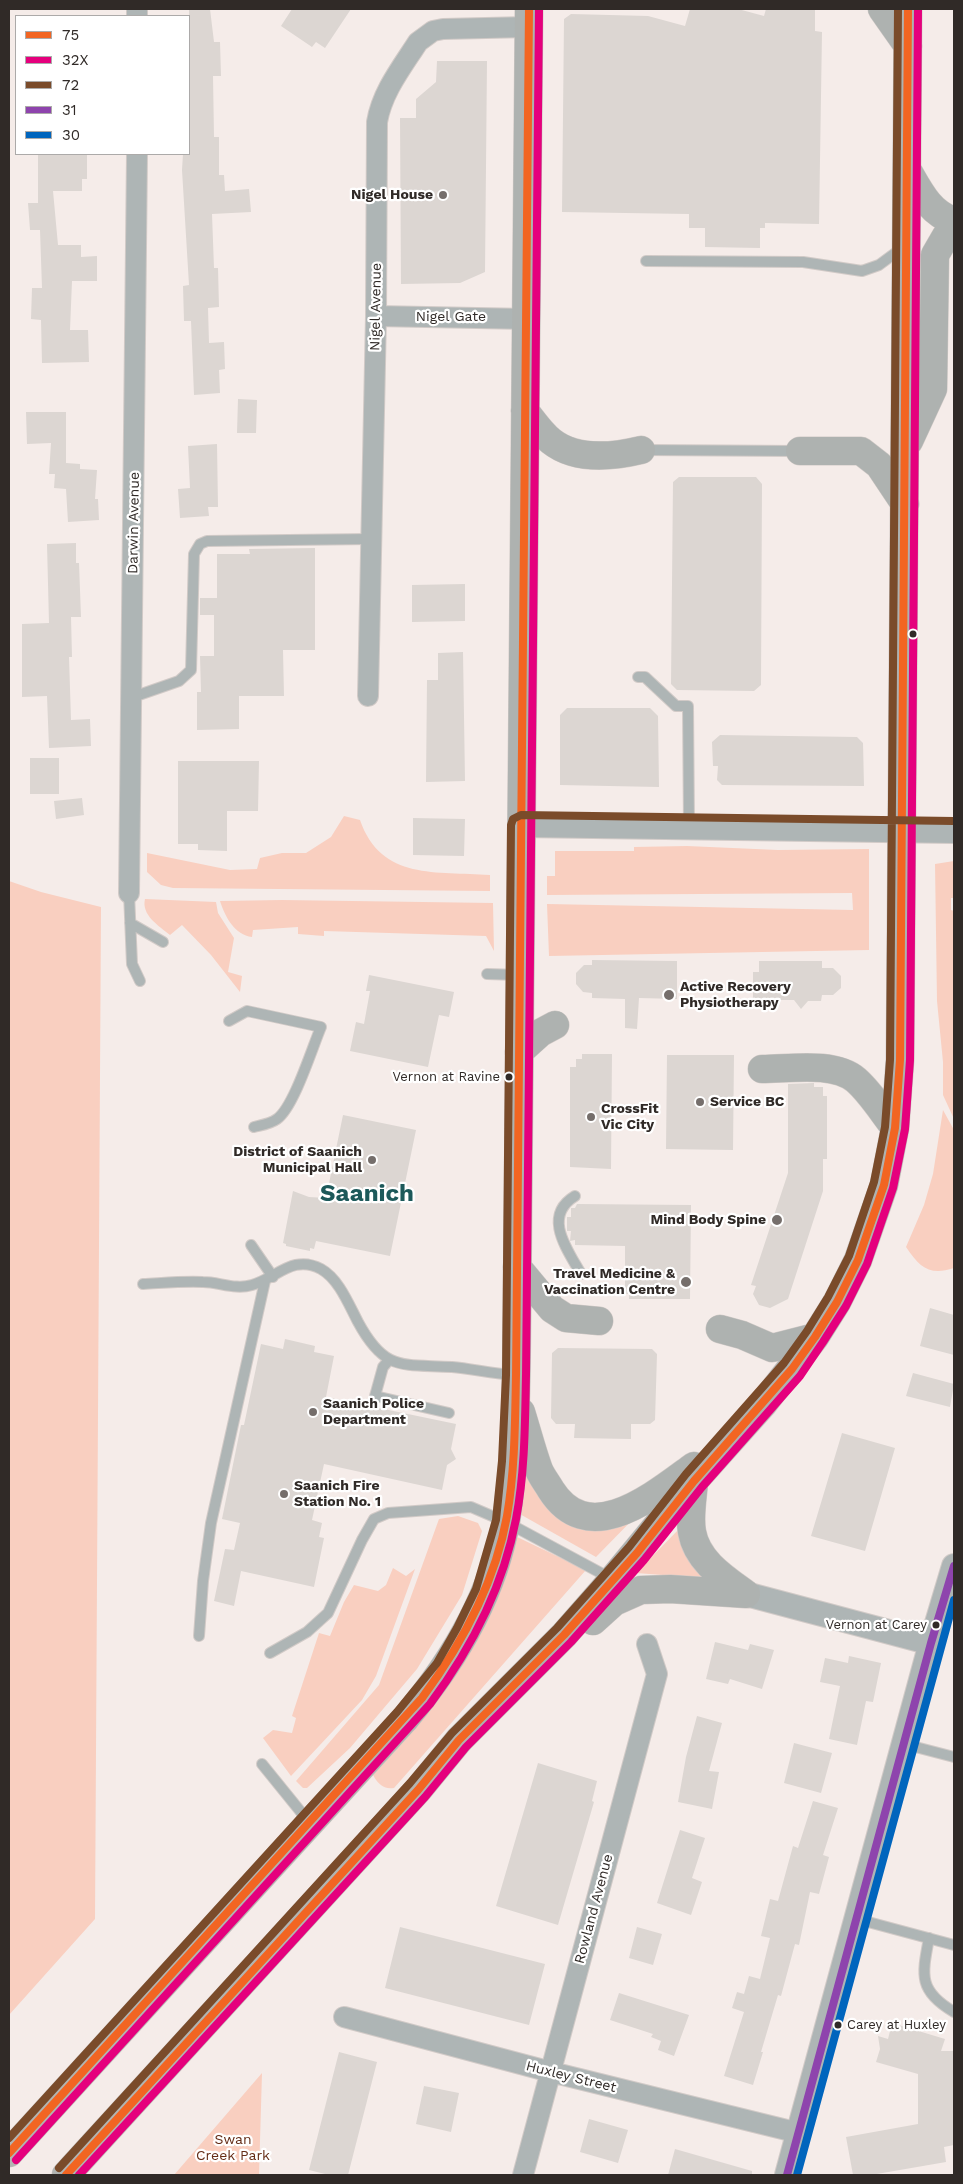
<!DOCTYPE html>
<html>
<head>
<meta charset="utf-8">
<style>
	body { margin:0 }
	#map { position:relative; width:963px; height:2184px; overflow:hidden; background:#f5ece9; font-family:"Work Sans",sans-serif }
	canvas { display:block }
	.frame { position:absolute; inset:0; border:10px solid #302a27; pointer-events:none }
	.legend { position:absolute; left:15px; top:15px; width:175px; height:140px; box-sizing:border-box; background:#fff; border:1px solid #acaaa9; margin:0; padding:6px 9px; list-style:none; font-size:15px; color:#302a27 }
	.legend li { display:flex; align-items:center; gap:10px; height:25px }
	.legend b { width:25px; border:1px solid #acaaa9 }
</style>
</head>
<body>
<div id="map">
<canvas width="963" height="2184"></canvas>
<div class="frame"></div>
<ul class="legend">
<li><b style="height:6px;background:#f26522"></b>75</li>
<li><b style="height:6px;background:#e5007d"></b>32X</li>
<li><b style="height:6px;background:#7a4b2a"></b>72</li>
<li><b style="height:6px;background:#8e44ad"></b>31</li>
<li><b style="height:6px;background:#0065bd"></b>30</li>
</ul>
</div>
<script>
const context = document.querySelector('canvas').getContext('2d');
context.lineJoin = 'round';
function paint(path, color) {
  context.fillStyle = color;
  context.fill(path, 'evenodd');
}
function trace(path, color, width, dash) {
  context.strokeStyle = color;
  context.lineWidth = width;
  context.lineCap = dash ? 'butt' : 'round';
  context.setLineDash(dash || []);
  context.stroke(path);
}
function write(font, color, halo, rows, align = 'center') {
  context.font = font + ' "Work Sans",sans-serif';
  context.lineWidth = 4.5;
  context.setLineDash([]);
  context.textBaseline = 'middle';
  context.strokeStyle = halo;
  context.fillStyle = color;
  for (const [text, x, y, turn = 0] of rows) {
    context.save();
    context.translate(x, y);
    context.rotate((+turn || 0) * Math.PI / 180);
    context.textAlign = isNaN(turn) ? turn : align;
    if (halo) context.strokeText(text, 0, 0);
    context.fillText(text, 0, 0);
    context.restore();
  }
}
const green = new Path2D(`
	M344,816l16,4c21,61 77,51 130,55v16l-317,-3 -12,-3 -14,-13v-19l83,17 27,-1 3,-11 22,-5h24l25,-16z
	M687,846l91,4 91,-1v101l-320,6 -2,-52 306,6 -1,-17 -305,2v-19h8v-25h79v-4z
	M954,861v37h-3v12l3,1v208l-11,-24v-33l-6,-61 -2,-137z
	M9,881l32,11 60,15 -6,1012 -86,96z
	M145,899l71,3 2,11 16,25 -6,34 14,4 -2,16 -29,-37 -29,-30 -12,10c-11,-9 -29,-20 -25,-36z
	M282,900l211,3 1,48 -8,-15 -162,-5v5l-26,-2v-7l-45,3 -1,7c-17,-2 -27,-20 -32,-36z
	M943,1110l11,20v138c-24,8 -34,0 -48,-21l18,-42 9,-31z
	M525,1464l20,34 98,11 -47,48 -78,-44z
	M458,1516l20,7 4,8 -20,64 -45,74 -67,79 -43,40h-4l-7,-7 83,-96 60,-166z
	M679,1529c5,26 12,36 31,54l-34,-7 -40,-3z
	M515,1536l71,34 -192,218c-10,2 -17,-5 -21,-13z
	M393,1568l13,8 9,-7 -39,107 -14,24 -71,76 -28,-38 10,-8 19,3 4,-15 -4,-2 27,-83 11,3 14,-34 10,-17 24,6 8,-6z
	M262,2073l-3,102h-85z`);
const building = new Path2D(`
	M189,9h21l4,33h6l1,34h-8l1,61h5v38h5l1,16 24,-2 2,23 -39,2 2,54h4l1,39 -11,1 1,35 15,-1 1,27 -6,1 1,23 -26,2 -3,-74h-7l-1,-35 6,-1 -7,-115 1,-16h6z
	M292,9h59l-26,39 -9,-6 -4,5 -31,-21z
	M690,9h48l26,7 2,-7h49v22l7,1 -3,192 -54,-1v5h-5v20l-55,-1v-19h-16v-14l-127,-2 2,-193 7,-5 77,2 37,10z
	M437,61h50l-2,211 -25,11 -59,1 -1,-166h16v-19l20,-17z
	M38,154h49v25h-5v12h-29l5,54h23v12l16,-1v25h-25l-2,49h18l1,32 -47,1 -1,-43 -10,-1 1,-31h10l-2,-58h-10l-2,-27h10z
	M238,399l19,1 -1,33h-19z
	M26,412h40v51l14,1v5l17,1 -2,29h3l1,21 -31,2 -2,-33 -12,-1 1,-14h-6l2,-31 -24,1z
	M217,444l1,63h-10l1,9 -29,2 -2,-29 12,-1 -2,-42z
	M679,477h77l6,7 -1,201 -7,6 -77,-1 -6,-6 2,-202z
	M76,543v20h3l2,54h-10l1,40h-3l2,63 19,-1 1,27 -42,2 -2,-52 -25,1v-73l27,-1 -2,-79z
	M315,548v102h-32l1,46h-45v33l-42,1v-38h4l-1,-36h14v-41h-14v-17h17v-44h33l-1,-5z
	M465,584v37l-53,1v-37z
	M463,652l2,129 -39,1 1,-102h11v-27z
	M567,708h83l8,8 1,71 -99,-2v-70z
	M720,735l137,2 6,6 1,43 -142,-1 -5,-5 1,-14h-5l-1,-24z
	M30,758h29v36h-29z
	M178,761h81l-1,50h-31v40l-29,-1v-6h-20z
	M82,798l2,17 -28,4 -2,-18z
	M413,818l52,1 -1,37 -51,-1z
	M592,960l85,1v38l-38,-1 -2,31 -12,-1v-29l-33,-1v-5l-9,-1 -7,-8v-11l8,-8h8z
	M759,961h63v7h11l8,8v12l-8,7h-11l-1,6h-13l-7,8 -7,-9h-41v-28h6z
	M369,975l85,17 -5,25 -10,-2 -11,52 -78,-16 6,-29 8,2 6,-33h-4z
	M582,1054h30l-1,115 -41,-2v-100h6v-8h6z
	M667,1055h67l-1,95 -67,-1z
	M814,1083v4h9v9h4v63h-4v32l-35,108 -18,9 -11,-3 -6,-11 3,-8 -5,-1 37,-112v-89z
	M343,1115l73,15 -26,126 -74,-15 -2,8 -4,-1v3l-24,-5v-2l-3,-1 10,-52 16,6 17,1z
	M577,1204l114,1 -1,94h-61v-5h-4v-48l-50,-1v-5l-5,1 1,-10h-4v-14h4v-9h4z
	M930,1308l24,7v40l-34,-9z
	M285,1339l30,7 -1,6 20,4 -8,41 130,27 -5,25 5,10 -9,6 -5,25 -118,-26 -12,56 10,3 -3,14 5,1 -10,49 -73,-16 -7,35 -20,-5 11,-52 9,1 6,-27 -18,-4 19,-94h3l17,-81 22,5z
	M558,1348l94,1 5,5 -2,66 -5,4h-19v15l-57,-1 1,-14h-19l-5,-6 1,-65z
	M913,1373l41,11 -4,23 -44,-11z
	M842,1433l53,15 -30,103 -54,-15z
	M715,1642l33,8 2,-6 24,6 -12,39 -32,-10 -2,5 -22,-5z
	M849,1656l32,7 -8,39 -7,-1 -9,44 -28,-6 11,-53 -20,-4 5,-24 23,5z
	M697,1716l25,7 -13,48 10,1 -7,37 -34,-7 8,-45z
	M794,1743l38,10 -11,40 -37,-10z
	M538,1763l59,18 -5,20 2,1 -36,123 -62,-19z
	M813,1801l25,7 -15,47 6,2 -10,37 -9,-2 -11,53 -4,-1 -14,52 -3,-1 -17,57h2l-10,33 -29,-9 20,-64 -12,-4 5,-16 7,2 5,-18 11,3 10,-41 -9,-2 9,-37 8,2 15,-55 5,2z
	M680,1830l25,8 -13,40 10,4 -11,33 -34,-12z
	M400,1927l145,37 -16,61 -144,-37z
	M637,1927l25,7 -9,31 -24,-7z
	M619,1993l70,22 -15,41 -16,-6 3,-9 -10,-4 2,-3 -43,-14z
	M892,2023l53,16 -4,12h13v94l-10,2 2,15 -75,13h-18l-7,-38 72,-13v-50l-42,-12 4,-13 -2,-13 10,3z
	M339,2052l38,10 -29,113h-19l-20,-5z
	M424,2086l35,7 -8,39 -35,-8z
	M589,2119l39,11 -10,33 -38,-11z
	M675,2149l77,22v4h-84z`);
const service = new Path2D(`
	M646,261l157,1 59,9 17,-6 23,-17
	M641,450l158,1
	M638,677h7l31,29h12l1,121
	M133,697l46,-16 12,-11 3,-116 6,-10 7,-3 164,-2
	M129,893l3,71 8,17
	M130,923l33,19
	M487,974l32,1
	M229,1021l18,-10 74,16c-9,21 -27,80 -44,92 -7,5 -15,6 -23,8
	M575,1196c-33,20 -8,53 6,78
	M251,1245l22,32
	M143,1284c20,-1 40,-3 60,-2 16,0 32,8 49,3 25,-7 41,-31 69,-16 18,10 28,36 37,53 27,50 44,42 94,45 21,2 42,7 63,8
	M389,1360l-6,7 -8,29 74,17
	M199,1636l4,-55 8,-58 54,-242
	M270,1653l37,-21 21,-19 34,-73 12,-21 14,-6 83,-6 35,15 106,57
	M904,1744l50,13
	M262,1764l47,58
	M857,1919l97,26
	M929,1938c-7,37 -11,53 25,74`);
const minor = new Path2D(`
	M137,16v-7
	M376,316l151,3
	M368,696l8,-380 1,-194c5,-30 25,-55 41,-80l15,-11 10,-2 85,-2
	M129,893l8,-739
	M344,2017l207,55 248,61
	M523,2175l134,-501 -10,-30`);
const tertiary = new Path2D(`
	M521,825l433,6
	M746,1594l185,49
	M787,2175l144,-532 23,-77`);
const trunk = new Path2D(`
	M882,9l26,37
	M908,171c12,21 22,42 46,50
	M525,411c8,10 16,22 26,30 25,20 61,16 90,9
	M909,441l24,-52 2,-134 11,-19 8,-7
	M800,451h61l18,14 26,39
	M519,1052l21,-19 15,-8
	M762,1069c27,0 72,-8 94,11 15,13 27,33 39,48
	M517,1267l35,42 14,9 33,3
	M720,1329l22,6 30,13 43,-11
	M521,1412c6,19 11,39 18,58 3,7 8,13 12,20 38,60 103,5 143,-24
	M694,1481c-1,16 -5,35 -2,51 5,29 32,46 54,62
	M593,1621l21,-19 27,-12 29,-1 76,5
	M405,1719c48,-57 88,-123 101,-198 11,-69 10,-140 11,-209l12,-1303
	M459,1740l105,-105 49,-56 81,-98 69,-77 52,-67 22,-35 21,-42 26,-75 11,-57 5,-68 8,-1051`);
const motorway = new Path2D(`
	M9,2153l396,-434
	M66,2175l352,-385 41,-50`);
const bus1 = new Path2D(`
	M9,2153l413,-455c40,-54 73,-115 85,-182 8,-46 8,-94 9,-141l13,-1366
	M66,2175l352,-385 41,-50 105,-105 73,-82 57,-72 98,-112 23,-32 22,-35 21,-42 26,-75 11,-57 5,-68 8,-1051`);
const bus2 = new Path2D(`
	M16,2160l414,-456c41,-55 73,-116 86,-185 9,-47 9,-96 10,-144l13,-1366
	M79,2175l346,-378 41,-50 105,-105 73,-82 58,-73 98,-111 23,-34 23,-36 21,-42 26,-76 12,-59 5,-69 8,-1051`);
const bus3 = new Path2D(`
	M9,2138l388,-426 40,-49 20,-35 19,-39 20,-69 6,-59 4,-86 5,-550 2,-6 8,-4 433,6
	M59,2168l351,-385 42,-50 105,-105 72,-81 57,-73 98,-111 23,-32 21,-34 21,-41 25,-74 11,-55 5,-67 8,-1051`);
const bus4 = new Path2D(`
	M787,2175l144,-532 23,-77`);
const bus5 = new Path2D(`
	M797,2175l157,-575`);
const markers = [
	[443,195,5,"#756e6b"],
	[913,634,4.5,"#302a27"],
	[669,995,6,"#756e6b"],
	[509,1077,4.5,"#302a27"],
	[700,1102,5,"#756e6b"],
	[591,1117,5,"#756e6b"],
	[372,1160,5,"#756e6b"],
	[777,1220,6,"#756e6b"],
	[686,1282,6,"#756e6b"],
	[313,1412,5,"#756e6b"],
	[284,1494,5,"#756e6b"],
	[936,1625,4.5,"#302a27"],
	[838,2025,4.5,"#302a27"]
];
const busNames = [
	["Vernon at Ravine",500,1077],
	["Vernon at Carey",927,1625],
	["Carey at Huxley",847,2025,"left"]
];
const poiNames = [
	["Nigel House",433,195,"right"],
	["Active Recovery",680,987],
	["Physiotherapy",680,1003],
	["Service BC",710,1102],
	["CrossFit",601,1109],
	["Vic City",601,1125],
	["District of Saanich",362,1152,"right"],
	["Municipal Hall",362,1168,"right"],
	["Mind Body Spine",766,1220,"right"],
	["Travel Medicine &",675,1274,"right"],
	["Vaccination Centre",675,1290,"right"],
	["Saanich Police",323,1404],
	["Department",323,1420],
	["Saanich Fire",294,1486],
	["Station No. 1",294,1502]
];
const streetNames = [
	["Nigel Avenue",376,307,-89],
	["Nigel Gate",451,317],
	["Darwin Avenue",134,523,-89],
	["Rowland Avenue",594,1909,-75],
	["Huxley Street",571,2077,14]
];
const parkNames = [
	["Swan",233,2140],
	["Creek Park",233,2156]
];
const townNames = [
	["Saanich",367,1194]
];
paint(green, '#f9cfc0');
paint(building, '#dcd6d2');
trace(service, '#d1cac7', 12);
trace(minor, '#d1cac7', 22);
trace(tertiary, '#d1cac7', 26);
trace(trunk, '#d1cac7', 29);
trace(motorway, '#d1cac7', 29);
trace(service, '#aeb5b5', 10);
trace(minor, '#aeb5b5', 20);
trace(tertiary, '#aeb5b5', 24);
trace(trunk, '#aeb2b0', 28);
trace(motorway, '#b2b5b2', 28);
trace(bus1, '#f26522', 8);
trace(bus2, '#e5007d', 8);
trace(bus3, '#7a4b2a', 8);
trace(bus4, '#8e44ad', 8);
trace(bus5, '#0065bd', 8);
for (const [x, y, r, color] of markers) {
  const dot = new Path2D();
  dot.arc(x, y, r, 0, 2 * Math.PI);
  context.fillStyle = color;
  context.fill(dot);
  trace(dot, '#fff', 2);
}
write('13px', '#302a27', '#fff', busNames, 'right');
write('bold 14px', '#302a27', '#fff', poiNames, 'left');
write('14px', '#302a27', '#fff', streetNames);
write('14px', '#652d17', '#fff', parkNames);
write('bold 24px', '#1d595a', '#fff', townNames);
</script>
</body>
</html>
